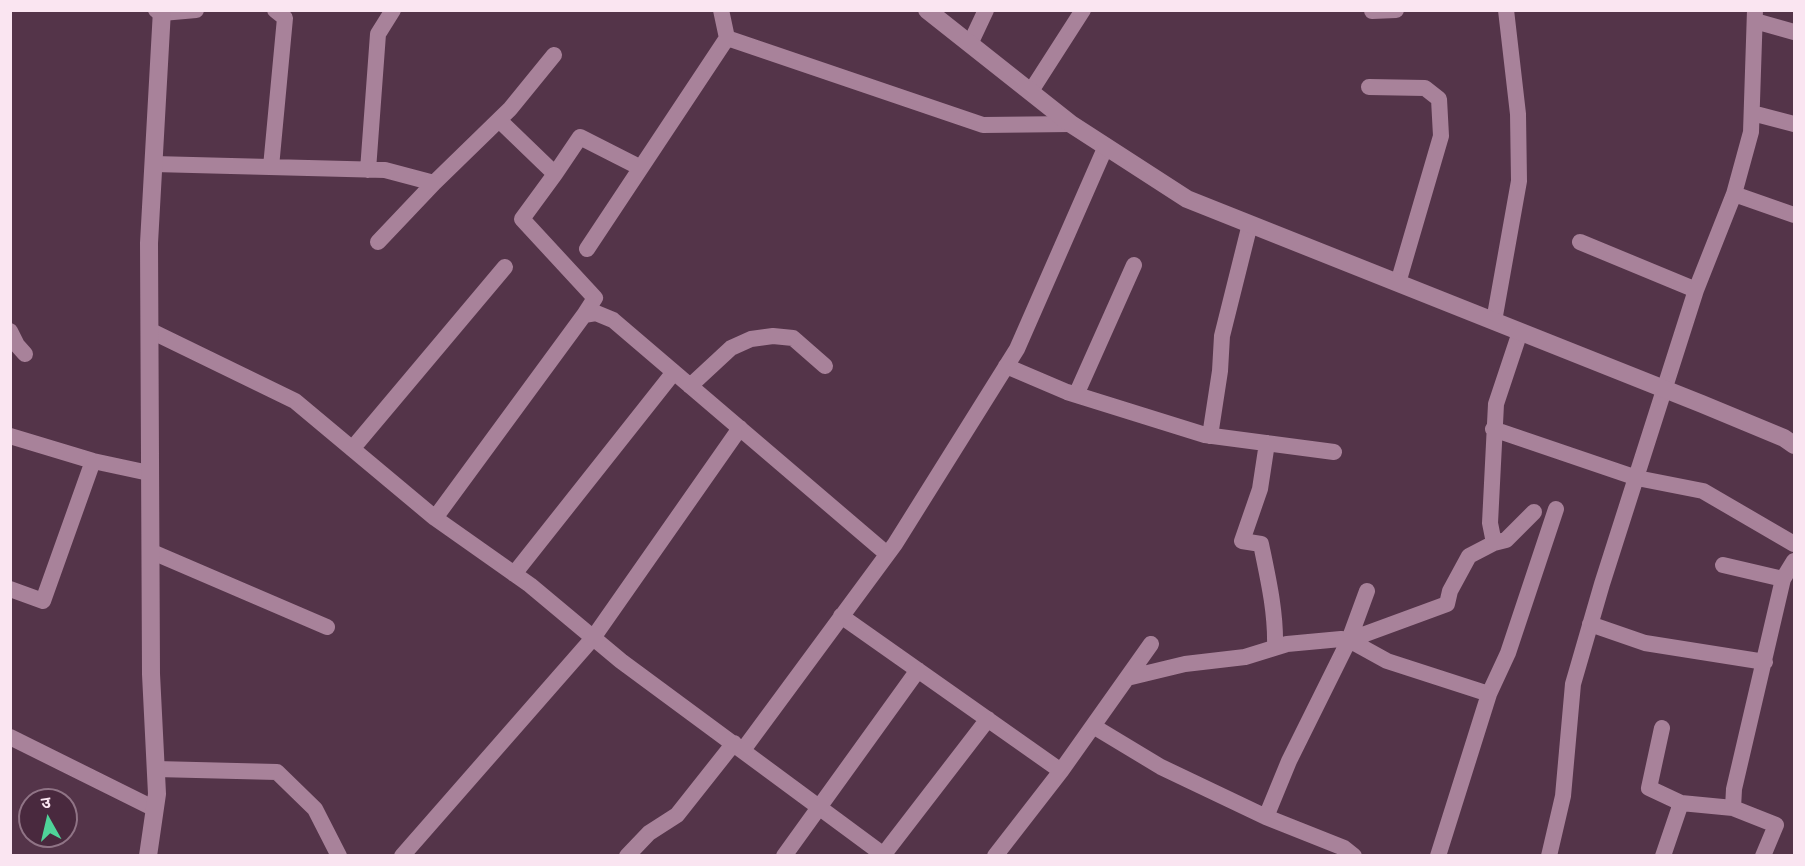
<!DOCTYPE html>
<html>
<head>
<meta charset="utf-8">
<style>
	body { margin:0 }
	#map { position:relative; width:1805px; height:866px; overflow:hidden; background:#543449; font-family:"PT Serif","Noto Sans Devanagari",serif }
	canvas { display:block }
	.frame { position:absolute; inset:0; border:12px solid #fae5f1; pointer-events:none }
	.north { position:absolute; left:18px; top:788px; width:60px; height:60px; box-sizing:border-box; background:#49293e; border:2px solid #907486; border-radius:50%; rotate:352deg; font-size:16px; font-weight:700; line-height:24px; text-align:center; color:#fae5f1 }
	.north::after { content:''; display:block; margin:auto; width:21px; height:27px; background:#4fd399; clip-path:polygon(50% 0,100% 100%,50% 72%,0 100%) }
</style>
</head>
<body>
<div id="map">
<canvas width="1805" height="866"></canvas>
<div class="frame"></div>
<div class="north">उ</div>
</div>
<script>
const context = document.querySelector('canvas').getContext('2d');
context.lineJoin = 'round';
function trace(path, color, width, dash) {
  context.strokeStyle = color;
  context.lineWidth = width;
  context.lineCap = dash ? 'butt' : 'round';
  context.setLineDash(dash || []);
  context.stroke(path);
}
const street = new Path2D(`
	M156,10l6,3 34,-3
	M1372,11l24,-1
	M1755,21l39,11
	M727,38l256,87 88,-1
	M970,44l16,-34
	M1369,87l56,1 14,11 2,37 -43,147
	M1031,91l52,-81
	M1752,113l42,11
	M499,120l56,54 -33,45 73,79 -11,17
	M154,164l231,6 49,13 76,-74 44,-54
	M271,167l14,-149 -10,-8
	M368,170l10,-136 15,-24
	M555,174l25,-37 61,31
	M1734,194l60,21
	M378,242l56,-59
	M1580,242l116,48
	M587,249l140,-211 -6,-28
	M1494,321l25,-140 -1,-67 -12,-104
	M149,330l146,71 140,117 95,67 91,76 264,195
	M10,331l7,14 8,9
	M1006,366l61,26 138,43 129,17
	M690,386l41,-38 20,-9 22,-3 20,2 32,28
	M1076,395l58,-130
	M1493,429l144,49 66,13 91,53
	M10,436l83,25 56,12
	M1210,436l10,-65 2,-35 28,-112
	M1267,443l-7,46 -18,52 19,3c7,34 15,68 14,103
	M352,449l153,-182
	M435,518l149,-203 12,-2 17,7 274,234
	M1494,543l-4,-20 6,-119 24,-72
	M150,551l177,76
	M1723,565l60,14
	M514,574l160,-202
	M10,589l33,12 50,-140
	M841,616l220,155
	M1590,624l55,19 120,19
	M1349,640l98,-36 3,-13 19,-35 25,-13 12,-3 28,-28
	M1127,678l58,-14 60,-7 42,-13 54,-5 8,1 38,21 102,33
	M1093,726l68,41 105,50 78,31 10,8
	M1662,728l-13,60 32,15 52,5 43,17 -13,31
	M10,737l145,72
	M743,750l152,-206 122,-195 89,-203
	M156,769l121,3 38,37 24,47
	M1733,808l1,-19 49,-210 11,-18
	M1266,817l23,-56 60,-121 18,-49
	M884,854l104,-135
	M402,856l191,-218 147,-210
	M627,856l22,-23 28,-18 57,-72
	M784,856l134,-186
	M995,856l66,-85 90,-127
	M1438,856l51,-162 19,-41 48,-144
	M1549,856l14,-60 10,-112 29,-100 94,-294 38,-96 17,-62 4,-122
	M1663,856l18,-53`);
const secondary = new Path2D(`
	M927,10l144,114 116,75 515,205 82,34 10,7
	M148,856l9,-62 -6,-120 -2,-431 13,-233`);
trace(street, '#a8829a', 16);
trace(secondary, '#a8829a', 18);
</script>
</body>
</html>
